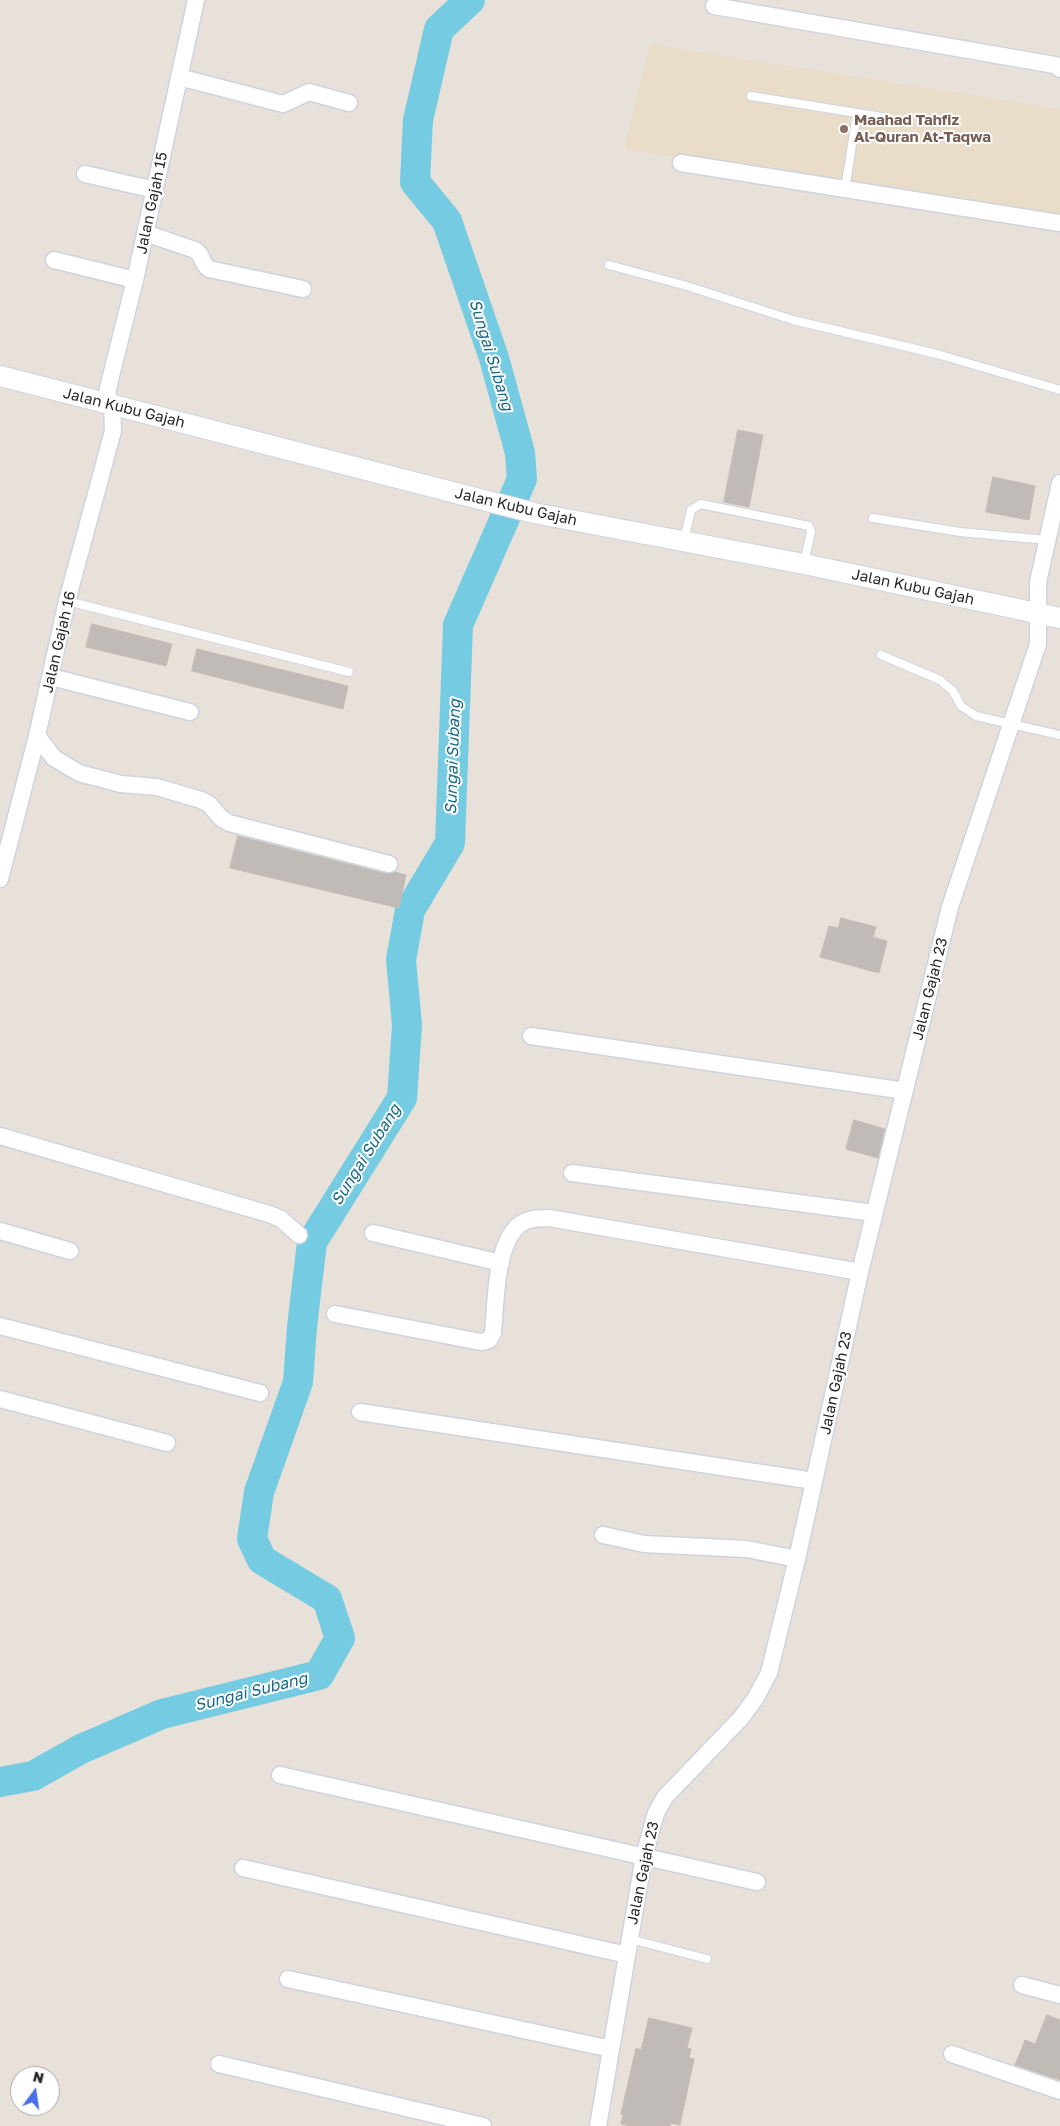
<!DOCTYPE html>
<html>
<head>
<meta charset="utf-8">
<style>
	body { margin:0 }
	#map { position:relative; width:1060px; height:2126px; overflow:hidden; background:#e8e1d9; font-family:"Golos Text",sans-serif }
	canvas { display:block }
	.north { position:absolute; left:10px; top:2066px; width:50px; height:50px; box-sizing:border-box; background:#fff; border:1px solid #a9a9a9; border-radius:50%; rotate:14deg; font-size:14px; font-weight:700; line-height:20px; text-align:center; color:#272727 }
	.north::after { content:''; display:block; margin:auto; width:18px; height:22px; background:#476fe7; clip-path:polygon(50% 0,100% 100%,50% 72%,0 100%) }
</style>
</head>
<body>
<div id="map">
<canvas width="1060" height="2126"></canvas>
<div class="north">N</div>
</div>
<script>
const context = document.querySelector('canvas').getContext('2d');
context.lineJoin = 'round';
function paint(path, color) {
  context.fillStyle = color;
  context.fill(path, 'evenodd');
}
function trace(path, color, width, dash) {
  context.strokeStyle = color;
  context.lineWidth = width;
  context.lineCap = dash ? 'butt' : 'round';
  context.setLineDash(dash || []);
  context.stroke(path);
}
function write(font, color, halo, rows, align = 'center') {
  context.font = font + ' "Golos Text",sans-serif';
  context.lineWidth = 4;
  context.setLineDash([]);
  context.textBaseline = 'middle';
  context.strokeStyle = halo;
  context.fillStyle = color;
  for (const [text, x, y, turn = 0] of rows) {
    context.save();
    context.translate(x, y);
    context.rotate((+turn || 0) * Math.PI / 180);
    context.textAlign = isNaN(turn) ? turn : align;
    if (halo) context.strokeText(text, 0, 0);
    context.fillText(text, 0, 0);
    context.restore();
  }
}
const education = new Path2D(`
	M650,44l410,65v108l-436,-68z`);
const river = new Path2D(`
	M0,1782l33,-6 48,-27 81,-35 157,-39 21,-37 -13,-39 -65,-39 -10,-21 7,-47 39,-110 4,-55 10,-85 90,-144 5,-73 -6,-65 9,-50 40,-67 8,-218 64,-146 -2,-26 -26,-95 -47,-137 -32,-39 3,-62 21,-91 31,-29`);
const building = new Path2D(`
	M738,430l25,5 -14,72 -25,-5z
	M993,477l42,9 -6,34 -43,-8z
	M92,624l80,20 -6,22 -80,-19z
	M197,649l151,37 -5,23 -151,-38z
	M238,836l149,38 8,-2 11,3 -7,33 -169,-40z
	M841,918l35,9 -3,10 14,4 -8,32 -59,-16 9,-31 9,2z
	M854,1120l31,9 -7,29 -32,-9z
	M1047,2015l13,5v60l-45,-15 10,-25 10,4z
	M649,2018l43,10 -5,20 4,1 -2,9 5,1 -14,66 -10,-2v3h-39l-10,-2 2,-9 -2,-1 15,-66 5,2z`);
const service = new Path2D(`
	M751,96l131,21
	M845,189l12,-76
	M609,265l78,21 106,34 144,34 123,36
	M873,518l87,14 87,8
	M684,540l7,-30 10,-6 108,22 2,6 -7,31
	M67,601l282,71
	M881,655l59,25 13,11 8,15 15,10 84,19
	M630,1939l77,20`);
const minor = new Path2D(`
	M714,6l341,59 5,4
	M179,77l104,27 26,-12 40,11
	M681,163l379,60
	M85,174l70,16
	M145,233l50,17c8,4 6,14 14,19l94,20
	M54,260l81,20
	M51,677l139,35
	M37,736l17,22 25,15 42,11 36,3 44,13 8,4 12,14 8,5 160,41
	M0,879l37,-143 30,-135 46,-170 -1,-26 -5,-11 2,-10 26,-104 61,-280
	M531,1036l374,55
	M0,1136l269,78 12,5 18,16
	M572,1173l302,40
	M0,1231l70,20
	M373,1233l128,30
	M335,1314l146,28 8,-2 4,-7c3,-30 2,-88 26,-108 9,-7 19,-7 30,-7l311,54
	M0,1326l260,67
	M0,1399l167,44
	M360,1412l454,69
	M603,1535l41,9 103,5 50,10
	M280,1775l477,107
	M243,1868l384,87
	M288,1979l323,70
	M1022,1985l38,10
	M952,2054l108,37
	M219,2064l264,62
	M598,2126l46,-270 12,-43 9,-16 76,-79 14,-19 14,-26 28,-114 63,-287 90,-365 88,-263v-62l22,-99`);
const tertiary = new Path2D(`
	M0,376l534,137 270,51 256,54`);
const markers = [
	[844,129,5,"#8d6e63"]
];
const educationNames = [
	["Maahad Tahfiz",854,120],
	["Al-Quran At-Taqwa",854,137]
];
const streetNames = [
	["Jalan Gajah 15",152,203,-78],
	["Jalan Kubu Gajah",124,408,14],
	["Jalan Kubu Gajah",516,507,13],
	["Jalan Kubu Gajah",913,587,12],
	["Jalan Gajah 16",59,642,-77],
	["Jalan Gajah 23",930,989,-76],
	["Jalan Gajah 23",836,1383,-78],
	["Jalan Gajah 23",643,1873,-78]
];
const waterNames = [
	["Sungai Subang",491,355,73],
	["Sungai Subang",453,757,-88],
	["Sungai Subang",366,1155,-58],
	["Sungai Subang",251,1692,-14]
];
paint(education, '#e9ddca');
trace(river, '#75cbe1', 30);
paint(building, '#c0bbb6');
trace(building, '#c3bcb3', 1);
trace(service, '#cfd3df', 10);
trace(minor, '#cfd3df', 19);
trace(tertiary, '#cfd3df', 22);
trace(service, '#fff', 8);
trace(minor, '#fff', 16);
trace(tertiary, '#fff', 20);
for (const [x, y, r, color] of markers) {
  const dot = new Path2D();
  dot.arc(x, y, r, 0, 2 * Math.PI);
  context.fillStyle = color;
  context.fill(dot);
  trace(dot, '#fff', 2);
}
write('bold 15px', '#785e54', '#fff', educationNames, 'left');
write('15px', '#272727', '#fff', streetNames);
write('italic 16px', '#196988', '#fff', waterNames);
</script>
</body>
</html>
